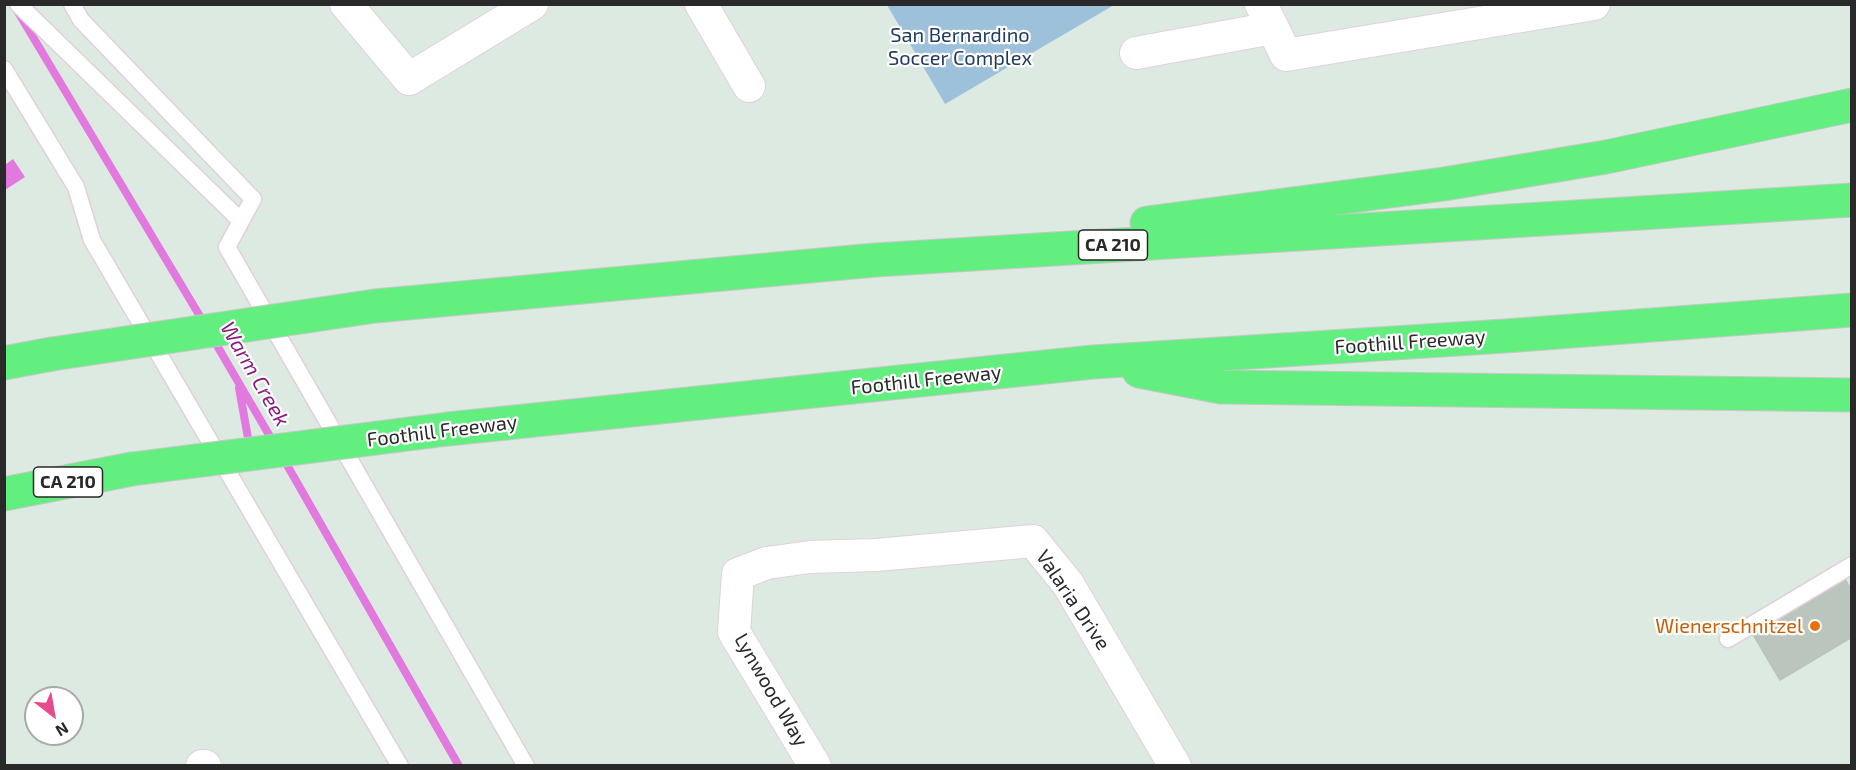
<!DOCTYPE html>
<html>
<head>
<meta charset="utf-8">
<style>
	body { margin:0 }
	#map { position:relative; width:1856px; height:770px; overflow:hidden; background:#dceae1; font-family:"Exo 2",sans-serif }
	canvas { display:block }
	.frame { position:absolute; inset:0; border:6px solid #292929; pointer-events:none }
	.north { position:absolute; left:24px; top:686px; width:60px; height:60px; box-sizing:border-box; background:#fff; border:2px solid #a9a9a9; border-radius:50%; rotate:149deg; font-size:16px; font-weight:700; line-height:24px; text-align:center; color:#292929 }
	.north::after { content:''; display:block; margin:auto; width:21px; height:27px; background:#e84b8c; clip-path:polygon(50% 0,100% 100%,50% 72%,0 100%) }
</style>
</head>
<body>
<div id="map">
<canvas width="1856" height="770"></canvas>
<div class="frame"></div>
<div class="north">N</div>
</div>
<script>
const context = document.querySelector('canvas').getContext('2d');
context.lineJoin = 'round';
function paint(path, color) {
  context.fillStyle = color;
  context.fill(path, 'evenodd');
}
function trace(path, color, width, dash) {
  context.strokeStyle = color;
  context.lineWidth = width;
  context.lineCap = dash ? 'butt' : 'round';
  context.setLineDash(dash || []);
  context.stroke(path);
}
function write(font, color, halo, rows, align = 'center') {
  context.font = font + ' "Exo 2",sans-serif';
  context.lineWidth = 4.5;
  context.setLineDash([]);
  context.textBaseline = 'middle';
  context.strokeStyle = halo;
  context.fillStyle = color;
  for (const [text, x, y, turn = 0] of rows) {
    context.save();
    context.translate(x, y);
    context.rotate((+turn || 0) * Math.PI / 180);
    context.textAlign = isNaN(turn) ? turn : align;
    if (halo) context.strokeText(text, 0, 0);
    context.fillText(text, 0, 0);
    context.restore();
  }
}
const green = new Path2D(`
	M887,5h227l-169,99z`);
const water = new Path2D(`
	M13,159l12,18 -20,13v-25z`);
const stream = new Path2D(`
	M18,12l186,311
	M212,337l63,108
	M239,388l11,61
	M283,458l176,308`);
const building = new Path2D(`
	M1843,576l9,15v46l-72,43 -29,-49z`);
const lane = new Path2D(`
	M18,4l223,217
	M72,4l9,16 172,179 -26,48 299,519
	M4,69l72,118 16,53 308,526
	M1728,639l124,-74`);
const street = new Path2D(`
	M346,4l63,75 123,-75
	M701,4l48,82
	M1261,4l25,51 308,-51
	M1136,53l137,-25
	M202,766h3
	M815,766l-81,-134 4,-58 29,-11 43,-6 66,-2 157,-14 35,43 107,182`);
const highway = new Path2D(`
	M1147,223l297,-39 162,-27 246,-52
	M375,306l500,-46 977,-60
	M4,363l48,-9
	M1139,371l82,16 631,8
	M448,429l645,-67 412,-26 347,-26
	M4,494l128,-25`);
const highwayBridge = new Path2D(`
	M52,354l323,-48
	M132,469l316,-40`);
const markers = [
	[1815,626,6,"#e8710a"]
];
const shields = [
	[1113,245,69],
	[68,482,69]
];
const shieldNames = [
	["CA 210",1113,245],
	["CA 210",68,482]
];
const parkNames = [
	["San Bernardino",960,35],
	["Soccer Complex",960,58]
];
const streetNames = [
	["Foothill Freeway",1410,342,-4],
	["Foothill Freeway",926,380,-6],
	["Foothill Freeway",442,431,-7],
	["Valaria Drive",1073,600,56],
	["Lynwood Way",771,690,60]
];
const foodNames = [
	["Wienerschnitzel",1803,626]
];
const waterNames = [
	["Warm Creek",255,374,60]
];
paint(green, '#9dc0db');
paint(water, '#e279de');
trace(stream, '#e279de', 8);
paint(building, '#bbc5be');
trace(building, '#b6c5bc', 1.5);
trace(lane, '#e0d1d8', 19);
trace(street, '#e0d1d8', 34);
trace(highway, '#c7c7c7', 35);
trace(lane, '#fff', 16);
trace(street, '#fff', 32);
trace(highway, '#63ee80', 33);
trace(highwayBridge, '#c7c7c7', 35, []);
trace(highwayBridge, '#63ee80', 33);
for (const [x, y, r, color] of markers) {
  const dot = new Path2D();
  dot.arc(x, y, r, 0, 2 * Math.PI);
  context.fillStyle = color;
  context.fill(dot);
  trace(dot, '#fff', 2);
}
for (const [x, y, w] of shields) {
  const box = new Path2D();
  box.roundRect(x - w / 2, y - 15, w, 30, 4.5);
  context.fillStyle = '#fff';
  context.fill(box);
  trace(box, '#292929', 1.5);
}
write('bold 18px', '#292929', null, shieldNames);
write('20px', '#213b5e', '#fff', parkNames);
write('20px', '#292929', '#fff', streetNames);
write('20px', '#c56008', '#fff', foodNames, 'right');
write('italic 21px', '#8b1a7e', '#fff', waterNames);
</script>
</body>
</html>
